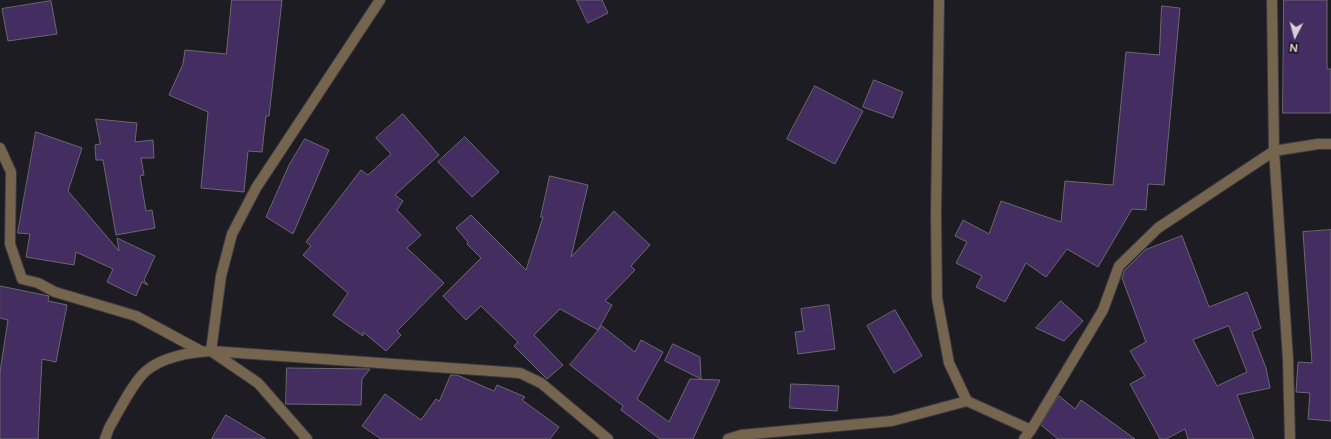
<!DOCTYPE html>
<html>
<head>
<meta charset="utf-8">
<style>
	body { margin:0 }
	#map { position:relative; width:1331px; height:439px; overflow:hidden; background:#1e1c23; font-family:"Public Sans",sans-serif }
	canvas { display:block }
	.north { position:absolute; left:1275px; top:16px; width:40px; height:40px; -webkit-text-stroke:3px #151319; paint-order:stroke; rotate:186deg; font-size:11px; font-weight:700; line-height:16px; text-align:center; color:#d4d2d7 }
	.north::after { content:''; display:block; margin:auto; width:14px; height:18px; background:#d4d2d7; clip-path:polygon(50% 0,100% 100%,50% 72%,0 100%) }
</style>
</head>
<body>
<div id="map">
<canvas width="1331" height="439"></canvas>
<div class="north">N</div>
</div>
<script>
const context = document.querySelector('canvas').getContext('2d');
context.lineJoin = 'round';
function paint(path, color) {
  context.fillStyle = color;
  context.fill(path, 'evenodd');
}
function trace(path, color, width, dash) {
  context.strokeStyle = color;
  context.lineWidth = width;
  context.lineCap = dash ? 'butt' : 'round';
  context.setLineDash(dash || []);
  context.stroke(path);
}
const building = new Path2D(`
	M232,0h50l-13,116h-3l-4,36 -14,-1 -4,41 -43,-4 7,-76 -39,-17 14,-31 2,-14 41,4z
	M577,0h25l6,13 -20,10z
	M1284,0h43v69h4v44h-48z
	M51,1l6,33 -49,7 -6,-32z
	M1162,6l18,2 -16,177 -16,-1 -2,26 -14,-1 -34,58 -31,-18 -21,28 -20,-14 -21,39 -29,-15 6,-11 -26,-13 11,-21 -12,-6 8,-16 26,14 12,-33 60,21 4,-41 48,4 13,-133 33,3z
	M874,80l29,12 -10,26 -30,-11z
	M815,86l48,25 -28,53 -48,-25z
	M403,114l36,41 -44,40 8,6 -6,9 24,25 -14,13 37,35 -47,48 4,4 -15,16 -23,-19v4l-30,-21 15,-22 -45,-38 8,-9 -5,-4 55,-72 7,5 23,-21 -15,-16z
	M96,119l41,4 -2,19 18,-2 1,18h-13l3,17 -4,1 6,35 6,-1 3,18 -39,7 -13,-75h-7l-1,-15 5,-1z
	M36,132l46,16 -14,43 51,60 -2,-13 38,18 -11,24 4,5 -6,-3 -6,14 -29,-14 6,-13 -37,-17 -2,13 -48,-8 4,-23 -12,-1z
	M465,137l34,35 -27,25 -34,-35z
	M305,139l24,11 -36,84 -27,-17 23,-52z
	M550,176l38,9 -17,72 43,-46 36,34 -19,21 4,4 -30,31 7,4 -14,25 -38,-21 -26,26 29,30 -16,14 -33,-33 4,-4 -37,-36 -15,14 -23,-24 38,-38 -14,-14 1,-2 -12,-14 15,-13 55,55 17,-53h-2z
	M1331,230v191l-23,-2 2,-26 -14,-1 2,-30 14,1 -9,-131z
	M1182,236l27,71 38,-15 14,36 -9,4 14,36 4,20 -33,7 17,44h-66l-3,-10 -19,10h-6l-30,-55 15,-8 -15,-25 16,-9 -24,-64 3,-8 20,-20zM1229,326l18,46 -30,14 -24,-46z
	M0,286l49,10 -1,5 19,4 -11,57 -14,-3 -4,80h-38v-67l8,-52 -8,-2z
	M1061,301l22,20 -19,20 -28,-13z
	M829,305l6,44 -37,5 -3,-22 9,-1 -3,-22z
	M895,310l27,46 -28,17 -27,-47z
	M602,326l33,26 6,-12 22,12 -26,47 32,23 21,-43 30,1 -27,59h-33l-39,-29 2,-4 -53,-41z
	M673,344l27,13 1,22 -36,-18z
	M287,368l83,1 -8,10 -1,26 -75,-1z
	M451,375h6l37,16 3,-6 28,12 -3,3 37,27 -9,12h-169l-19,-13 23,-32 36,26 15,-21 3,2z
	M791,384l48,2 -2,25 -47,-3z
	M1059,396l16,13 6,-9 54,39h-77l-17,-14z
	M226,415l40,24h-54z`);
const minor = new Path2D(`
	M939,0l-3,215 1,83 12,65 18,38 64,29
	M1272,0l2,151 14,208 2,80
	M0,148l11,24 -1,72 12,35 16,4 17,9 81,24 65,35
	M105,439l4,-11c9,-15 24,-46 37,-57 16,-14 45,-19 65,-20l309,22 21,10 67,56
	M307,439l-49,-56 -47,-32 10,-75 11,-42 24,-46 124,-188
	M728,439l13,-4 151,-14 75,-20
	M1024,439l7,-9 72,-120 16,-44 39,-38 116,-77 44,-7h13`);
paint(building, '#432d61');
trace(building, '#6a6870', 1);
trace(minor, '#3b3940', 12);
trace(minor, '#76654e', 10);
</script>
</body>
</html>
